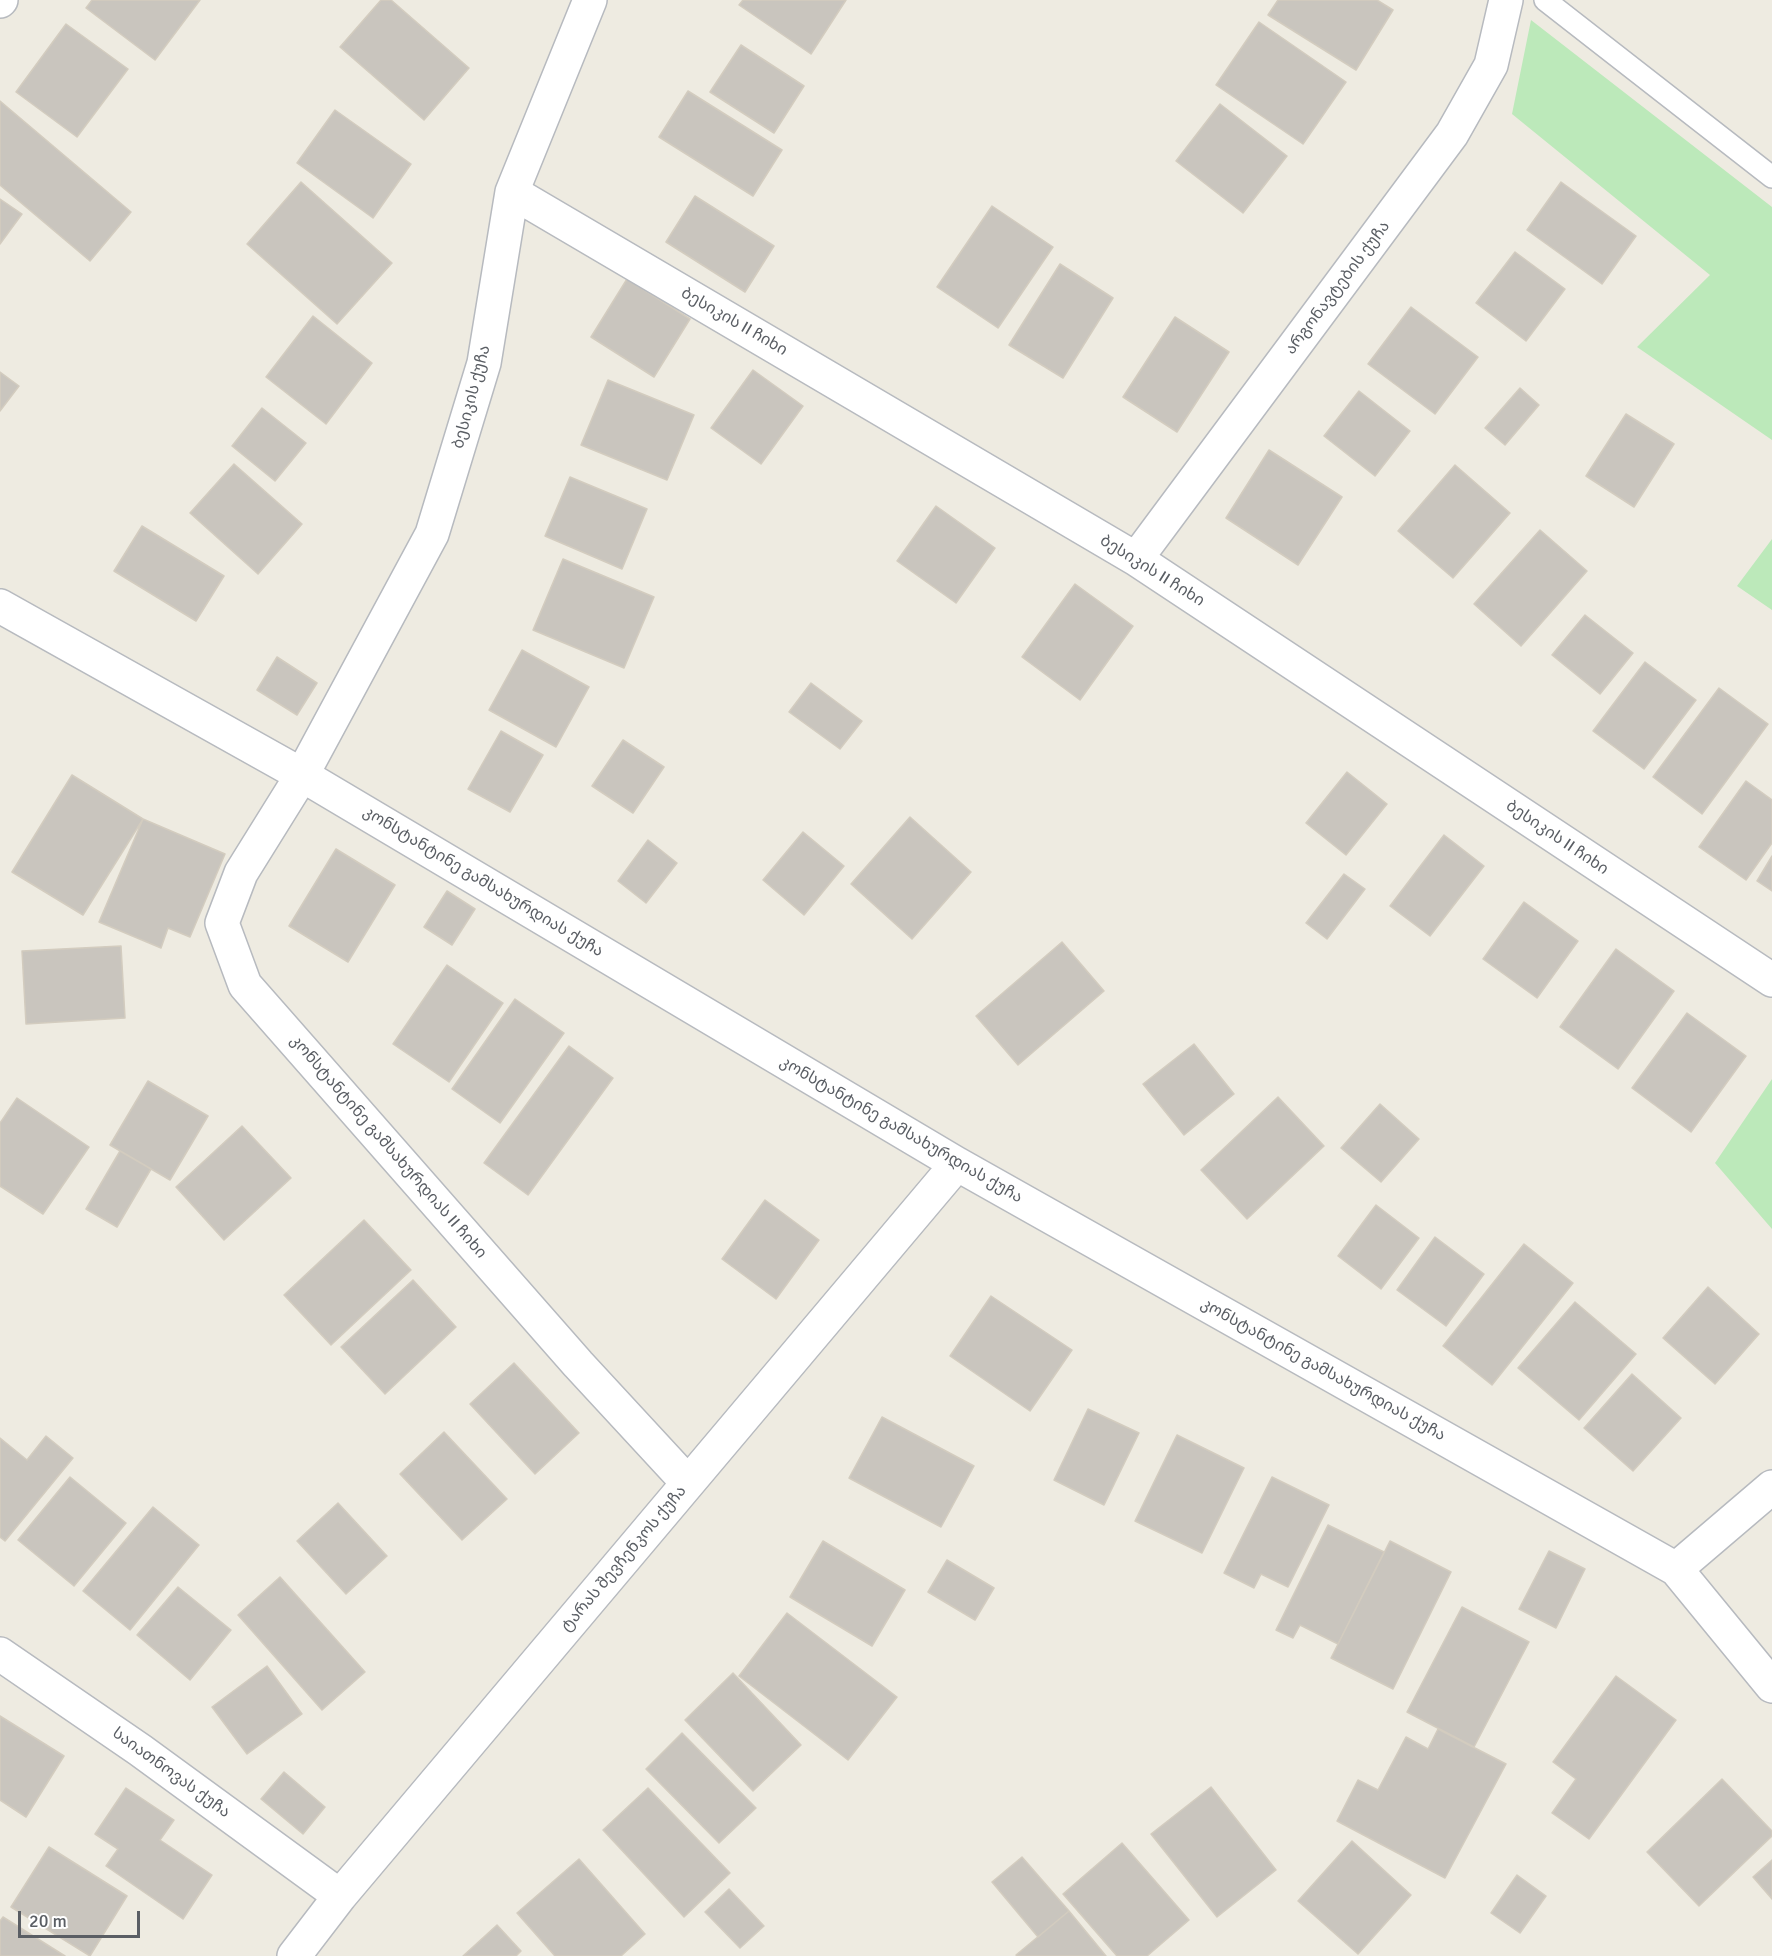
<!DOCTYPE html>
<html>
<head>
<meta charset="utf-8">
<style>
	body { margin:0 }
	#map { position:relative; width:1772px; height:1956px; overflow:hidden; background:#eeebe1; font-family:Signika,sans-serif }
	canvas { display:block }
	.scale { position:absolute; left:18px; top:1911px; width:122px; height:27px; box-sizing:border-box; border:3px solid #5a5e64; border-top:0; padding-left:8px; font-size:18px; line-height:21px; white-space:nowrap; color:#5a5e64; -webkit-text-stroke:4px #fff; paint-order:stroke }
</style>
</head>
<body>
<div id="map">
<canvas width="1772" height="1956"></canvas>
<div class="scale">20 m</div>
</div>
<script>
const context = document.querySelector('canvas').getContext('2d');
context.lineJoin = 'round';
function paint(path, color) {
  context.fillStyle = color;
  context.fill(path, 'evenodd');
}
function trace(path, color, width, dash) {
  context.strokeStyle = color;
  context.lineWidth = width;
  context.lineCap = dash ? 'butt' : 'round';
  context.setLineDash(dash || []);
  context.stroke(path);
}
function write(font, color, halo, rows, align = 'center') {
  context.font = font + ' Signika,"Noto Sans Georgian",sans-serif';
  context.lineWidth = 4.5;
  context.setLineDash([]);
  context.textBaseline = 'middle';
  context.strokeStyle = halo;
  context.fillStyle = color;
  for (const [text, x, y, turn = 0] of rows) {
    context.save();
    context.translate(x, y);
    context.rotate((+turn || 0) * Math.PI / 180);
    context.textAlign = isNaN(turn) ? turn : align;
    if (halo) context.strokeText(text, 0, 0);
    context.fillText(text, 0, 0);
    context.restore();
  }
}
const green = new Path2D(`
	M1531,20l241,187v233l-135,-93 73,-72 -198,-161z
	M1772,539v71l-35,-24z
	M1772,1079v150l-57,-66z`);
const building = new Path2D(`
	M92,0h108l-45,60 -69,-52z
	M381,0h10l78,68 -45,52 -84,-73z
	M743,0h103l-35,54 -72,-49z
	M1278,0h99l16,10 -37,60 -88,-55z
	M1259,22l87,60 -43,62 -87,-59z
	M66,24l62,45 -51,68 -61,-45z
	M741,45l63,41 -30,47 -64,-41z
	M688,91l94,59 -29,46 -94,-59z
	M0,101l131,111 -41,49 -90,-76z
	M1220,104l67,52 -44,57 -67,-52z
	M335,110l76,54 -38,54 -76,-55z
	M301,182l91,81 -55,61 -90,-80z
	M1561,182l75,54 -34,48 -75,-54z
	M695,196l79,50 -29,46 -79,-50z
	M0,199l22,15 -22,30z
	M992,206l61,41 -55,81 -61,-41z
	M1515,252l50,37 -39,52 -50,-38z
	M1060,264l53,34 -50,80 -54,-33z
	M627,279l63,40 -36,58 -63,-40z
	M1411,307l67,50 -43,57 -67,-50z
	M313,316l59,47 -46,61 -60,-47z
	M1175,317l54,35 -52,80 -54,-35z
	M753,370l50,36 -42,58 -50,-36z
	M0,372l19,14 -19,25z
	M608,380l86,35 -27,65 -86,-35z
	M1520,388l19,17 -34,40 -20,-17z
	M1359,391l51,40 -35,45 -51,-40z
	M262,408l44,35 -31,38 -43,-35z
	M1626,414l48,30 -40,63 -48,-31z
	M1269,450l73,47 -44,68 -72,-47z
	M234,464l68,60 -44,50 -68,-61z
	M1455,465l55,48 -57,65 -55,-47z
	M570,477l77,32 -25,60 -77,-33z
	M936,506l59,42 -39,55 -59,-42z
	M142,526l82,50 -28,45 -82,-50z
	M1540,530l47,41 -66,75 -47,-42z
	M563,559l91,38 -30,71 -91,-38z
	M1075,584l58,42 -53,74 -58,-43z
	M1585,615l48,38 -33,41 -48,-39z
	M522,650l67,37 -33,60 -67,-37z
	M277,657l40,26 -20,32 -40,-25z
	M1645,662l51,38 -52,69 -51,-38z
	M811,683l51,38 -22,28 -51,-37z
	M1719,688l49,36 -66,90 -49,-37z
	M501,731l42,24 -33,57 -42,-23z
	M623,740l41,27 -31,46 -41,-27z
	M1347,772l40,32 -41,51 -40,-32z
	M72,775l71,44 -60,96 -71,-43z
	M1746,781l26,19v43l-26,37 -47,-33z
	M910,817l61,55 -59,67 -61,-55z
	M143,819l82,35 -35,83 -22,-9 -7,20 -62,-26z
	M803,832l41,34 -40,49 -41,-35z
	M1444,835l40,31 -54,70 -40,-30z
	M648,840l29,23 -31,40 -28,-22z
	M336,849l59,36 -47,77 -59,-36z
	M1772,856v35l-15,-10z
	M1344,874l21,15 -38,50 -21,-16z
	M447,891l28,18 -23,36 -28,-18z
	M1524,902l54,39 -41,57 -54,-39z
	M1062,942l42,49 -86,74 -42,-49z
	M121,946l4,72 -99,6 -4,-73z
	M1616,949l58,42 -56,78 -58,-42z
	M447,965l56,38 -54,79 -56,-38z
	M515,999l49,34 -64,90 -48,-34z
	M1687,1013l59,43 -55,76 -59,-44z
	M1194,1044l40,50 -50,41 -41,-51z
	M569,1046l44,32 -85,117 -44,-32z
	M148,1081l60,35 -38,64 -60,-35z
	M1278,1097l46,49 -77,73 -46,-49z
	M17,1098l72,49 -46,67 -43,-28v-63z
	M1380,1104l39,35 -38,43 -40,-34z
	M242,1126l49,52 -67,62 -48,-53z
	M120,1151l31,18 -34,58 -31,-18z
	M765,1200l54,40 -43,59 -54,-40z
	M1376,1205l43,33 -38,51 -43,-33z
	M364,1220l47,50 -80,75 -47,-50z
	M1435,1237l49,37 -38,52 -49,-36z
	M1524,1244l49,39 -81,102 -49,-39z
	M413,1280l43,47 -71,67 -44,-47z
	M1708,1287l51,47 -44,50 -52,-46z
	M991,1296l81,54 -42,61 -80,-55z
	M1575,1302l61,52 -57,66 -61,-52z
	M514,1363l65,70 -44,41 -65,-70z
	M1632,1374l49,44 -48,53 -49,-43z
	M1088,1409l51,24 -35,72 -50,-25z
	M882,1417l92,49 -33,61 -92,-49z
	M444,1432l63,67 -45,41 -62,-66z
	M1177,1435l67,33 -42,85 -67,-32z
	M46,1436l27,22 -68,83 -5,-4v-99l27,22z
	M70,1477l56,46 -52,63 -56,-46z
	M1272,1477l57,28 -41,82 -27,-13 -7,14 -30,-15z
	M338,1503l49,53 -41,38 -49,-53z
	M153,1507l46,38 -69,85 -47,-39z
	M1328,1525l56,27 -46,92 -38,-19 -7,13 -17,-8z
	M823,1541l82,49 -33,56 -82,-49z
	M1390,1541l61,31 -58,117 -62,-31z
	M1549,1551l36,18 -29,59 -37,-19z
	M947,1560l47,28 -19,32 -47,-28z
	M280,1577l85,95 -43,38 -84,-95z
	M178,1587l53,43 -41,50 -53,-45z
	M1462,1607l67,35 -55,105 -67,-35z
	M787,1613l110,84 -49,63 -109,-84z
	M267,1666l35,48 -55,40 -35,-47z
	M733,1673l68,72 -48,46 -68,-71z
	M1616,1676l60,44 -87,119 -37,-26 24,-34 -23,-17z
	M0,1716l64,40 -38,61 -26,-17z
	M1438,1729l68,35 -61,114 -108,-57 21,-41 20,10 28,-53 22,12z
	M682,1733l74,75 -37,35 -73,-74z
	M284,1772l41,35 -22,27 -42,-35z
	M1722,1779l50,52v5l-73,70 -52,-54z
	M1211,1787l65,83 -59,47 -66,-83z
	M126,1788l48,32 -14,20 52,35 -29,44 -77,-53 12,-17 -23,-15z
	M648,1788l82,85 -46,44 -81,-87z
	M1352,1841l59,54 -53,59 -60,-53z
	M1122,1843l67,77 -42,36h-30l-54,-62z
	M49,1847l78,49 -37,60 -79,-49z
	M1022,1857l47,54 -31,26 -46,-55z
	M579,1859l66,75 -24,22h-66l-38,-43z
	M1772,1860v39l-19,-22z
	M1517,1875l29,21 -26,37 -29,-20z
	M729,1889l35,37 -24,22 -35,-36z
	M1069,1911l37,45h-89l-1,-1z
	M3,1917l62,39h-65v-35z
	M497,1925l24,26 -5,5h-53z`);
const lane = new Path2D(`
	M1545,0l227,177`);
const street = new Path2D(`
	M590,0l-78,192 -28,171 -52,171 -130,241 -61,98 -19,50 23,62 333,379 110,119
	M0,1l1,-1
	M512,192l624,367 636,421
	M1136,559l316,-425 39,-69 15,-65
	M0,606l302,169 655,389 719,405 96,117
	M1676,1569l96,-82
	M0,1654l140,96 200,146
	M294,1956l46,-60 617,-732`);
const streetNames = [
	["არგონავტების ქუჩა",1338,288,-53],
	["ბესიკის II ჩიხი",734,322,30],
	["ბესიკის ქუჩა",472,397,-75],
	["ბესიკის II ჩიხი",1152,571,32],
	["ბესიკის II ჩიხი",1557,838,34],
	["კონსტანტინე გამსახურდიას ქუჩა",483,882,31],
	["კონსტანტინე გამსახურდიას ქუჩა",901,1130,30],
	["კონსტანტინე გამსახურდიას II ჩიხი",388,1147,49],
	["კონსტანტინე გამსახურდიას ქუჩა",1323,1370,29],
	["ტარას შევჩენკოს ქუჩა",624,1559,-50],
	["საიათნოვას ქუჩა",171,1773,36]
];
paint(green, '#bce9ba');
paint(building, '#c9c5be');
trace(building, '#d3ccbf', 1.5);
trace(lane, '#b7babf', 24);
trace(street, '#b7babf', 36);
trace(lane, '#fff', 21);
trace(street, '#fff', 33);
write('16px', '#5a5e64', '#fff', streetNames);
</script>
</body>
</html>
